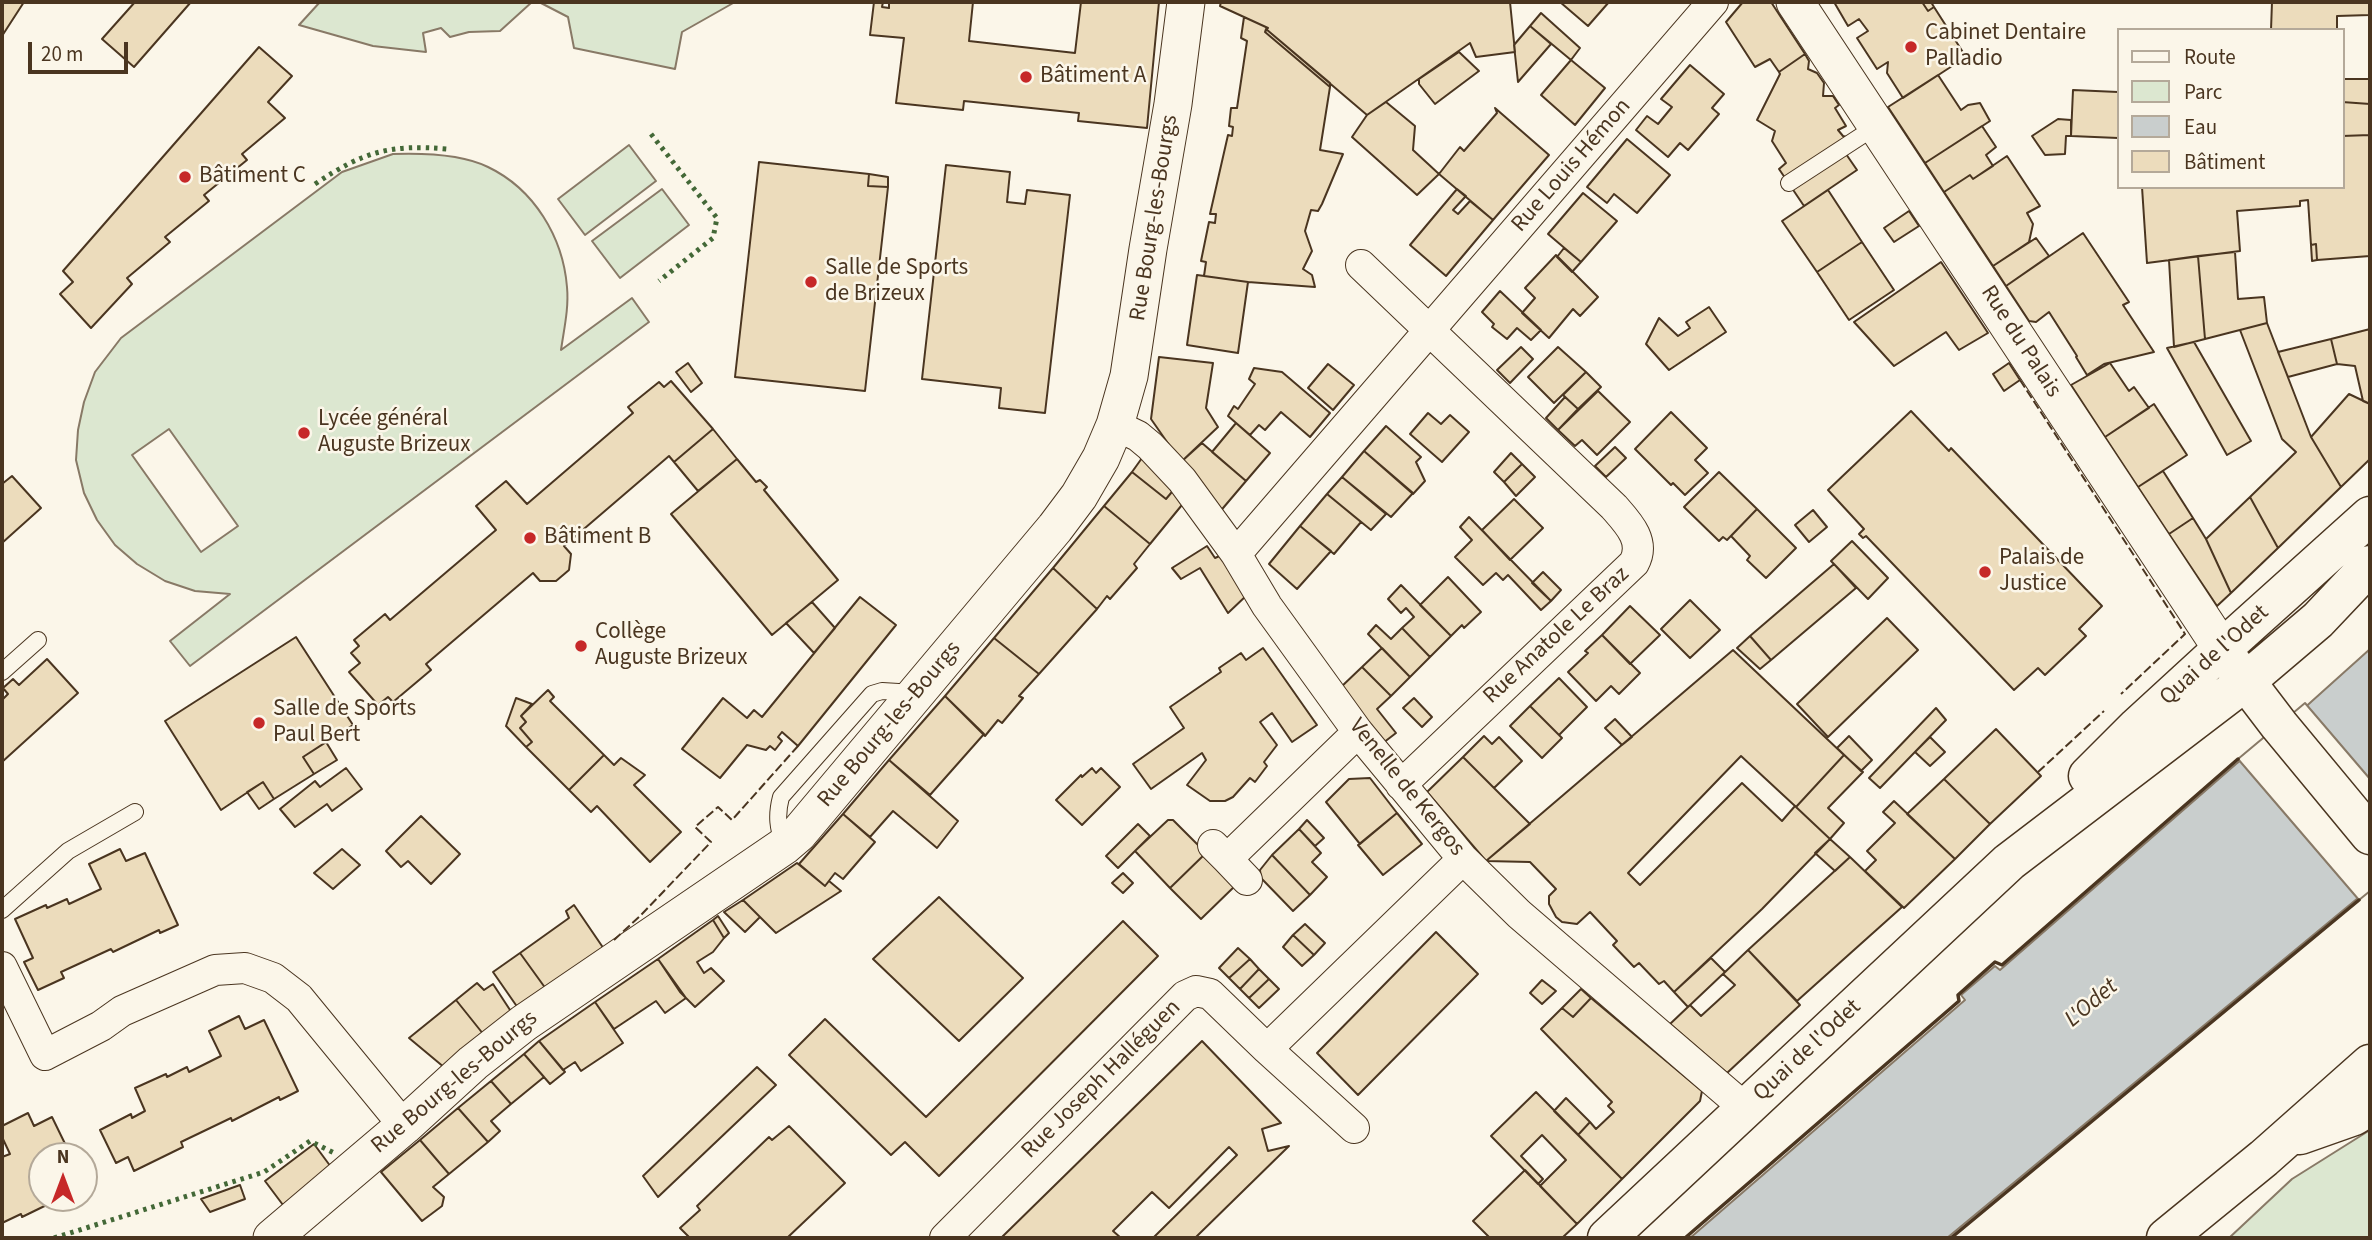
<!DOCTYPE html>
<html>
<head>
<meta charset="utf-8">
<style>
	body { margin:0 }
	#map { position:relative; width:2372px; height:1240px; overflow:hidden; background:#fbf6e9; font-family:"Source Sans 3",sans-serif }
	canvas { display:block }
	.frame { position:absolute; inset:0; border:4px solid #4a3520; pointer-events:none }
	.legend { position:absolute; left:2117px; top:28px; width:228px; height:161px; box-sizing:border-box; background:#fbf6e9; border:2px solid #b4a999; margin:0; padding:9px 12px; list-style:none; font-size:21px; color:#4a3520 }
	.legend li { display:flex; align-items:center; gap:14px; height:35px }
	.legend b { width:35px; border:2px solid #b4a999 }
	.north { position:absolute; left:28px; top:1142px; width:70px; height:70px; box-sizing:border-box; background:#fbf6e9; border:2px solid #b4a999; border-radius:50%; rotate:0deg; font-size:19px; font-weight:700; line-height:28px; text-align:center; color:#4a3520 }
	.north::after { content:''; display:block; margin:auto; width:24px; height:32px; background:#c62828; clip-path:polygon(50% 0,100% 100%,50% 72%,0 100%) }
	.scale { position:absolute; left:28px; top:42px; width:100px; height:32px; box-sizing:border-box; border:4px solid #4a3520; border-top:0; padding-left:9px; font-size:21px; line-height:24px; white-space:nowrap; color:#4a3520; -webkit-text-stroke:5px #fbf6e9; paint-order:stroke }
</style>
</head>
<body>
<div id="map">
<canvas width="2372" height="1240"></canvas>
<div class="frame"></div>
<ul class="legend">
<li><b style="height:9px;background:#fbf6e9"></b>Route</li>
<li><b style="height:19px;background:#dce7d0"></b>Parc</li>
<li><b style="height:19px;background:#c9cecd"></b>Eau</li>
<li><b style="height:19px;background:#ecdcbc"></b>Bâtiment</li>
</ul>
<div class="north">N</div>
<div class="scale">20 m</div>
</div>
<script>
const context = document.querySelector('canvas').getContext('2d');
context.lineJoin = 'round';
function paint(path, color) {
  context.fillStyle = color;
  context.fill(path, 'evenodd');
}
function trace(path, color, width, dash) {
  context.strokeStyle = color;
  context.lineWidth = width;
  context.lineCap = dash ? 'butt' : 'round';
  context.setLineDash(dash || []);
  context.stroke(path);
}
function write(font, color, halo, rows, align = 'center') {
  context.font = font + ' "Source Sans 3",sans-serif';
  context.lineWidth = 5;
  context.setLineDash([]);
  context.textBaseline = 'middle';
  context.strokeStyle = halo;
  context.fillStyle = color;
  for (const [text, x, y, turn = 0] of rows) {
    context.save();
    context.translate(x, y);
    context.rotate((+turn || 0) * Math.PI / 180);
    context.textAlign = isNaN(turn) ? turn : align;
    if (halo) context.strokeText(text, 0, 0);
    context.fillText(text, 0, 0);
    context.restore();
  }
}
const green = new Path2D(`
	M320,2h212l-32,29 -31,1 -19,5 -9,-9 -18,5 3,19 -53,-6 -74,-21z
	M539,2h196l-53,30 -7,37 -101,-21 -6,-31z
	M629,145l27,36 -71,54 -27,-36z
	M393,154c29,-1 69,0 95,13 46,22 75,70 79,120 2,21 -3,42 -6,63l71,-52 17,24 -459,344 -20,-25 60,-47 -35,-3 -30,-10 -28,-17 -22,-19 -18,-25 -13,-27 -8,-33 2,-30 6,-28 11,-30 26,-34 221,-166zM169,429l69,97 -37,26 -69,-97z
	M662,189l27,36 -69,53 -28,-37z
	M2370,1130v108h-141l63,-59z`);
const water = new Path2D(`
	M2370,649v238l-12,11 -411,340h-257l275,-238 -4,-5 34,-29 5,4 236,-206 46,-36z`);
const pier = new Path2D(`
	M2305,703l65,76v112l-11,9 -121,-141z`);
const building = new Path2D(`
	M2,2h22l-22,34z
	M135,2h56l-57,65 -32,-28z
	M874,2h9l-1,5 7,1v-6h84l-4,39 106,12 6,-51h78l-12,126 -69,-7 1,-8 -115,-12 -1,9 -67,-7 8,-65 -34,-3z
	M1221,2h289l5,50 -39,5 -6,-14 -103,72 -101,-86 2,-1 -48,-22z
	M1560,2h49l-21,24z
	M1743,2h28l34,52 -26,18 -9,-13 -15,8 -29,-45z
	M1834,2h88l6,9 6,-4 32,50 -63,41 -16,-25 1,-11 -11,7 -20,-31 11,-7 -9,-12 -11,7z
	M1922,2h9l3,5 -6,4z
	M2272,2h98v13l-33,1v14h-66z
	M1541,13l39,35 -9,12 -41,-34z
	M1244,17l24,11 -3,4 65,55 -10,63 23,4 -21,50 -4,7 -7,-1 -6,21 7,20 -9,18 9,6 3,12 -67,-5 -44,-6 2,-14 -5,-1 8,-39 6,1 1,-9h-6l18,-79 4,1 1,-9 -4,-1 2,-18h6l10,-67 -6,-3z
	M1530,26l21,18 -33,38 -4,-37z
	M1266,29l64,54v4l-65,-55z
	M259,47l33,29 -24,26 17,16 -43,36 5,6 -43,35 5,6 -44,36 5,5 -43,36 5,6 -41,44 -31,-34 13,-12 -10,-11z
	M1459,52l20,19 -44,33 -16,-20v-5z
	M1805,54l4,7 -1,8 9,4 7,10 -1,13h10l6,9 -4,3 11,18 -8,4 5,6 7,2 -4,16 11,16 -53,36 -25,-37 7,-6 -14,-22 3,-10 -18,-11 23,-46 -1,-2z
	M1571,60l34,28 -30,37 -34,-30z
	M1690,65l34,29 -12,14 7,6 -31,36 -8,-7 -12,14 -32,-27 11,-14 11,8 14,-17 -11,-8z
	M1938,75l23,35 7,-5 12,-2 10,18 -65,42 -37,-56z
	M2342,79h28v25l-28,-2z
	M2073,90l45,2v46l-47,-2z
	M1386,102l29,24 -2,24 26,24 -22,21 -65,-58 15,-22z
	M2342,102l28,2v31l-28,1z
	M1495,108l54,47 -56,65 -54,-46 21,-27 4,4 33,-38z
	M2058,119l13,1v16h-5l-1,18 -20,1 -13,-19z
	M1982,126l14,21 -10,8 7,11 -20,13 -3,-4 -26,17 -19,-29z
	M2370,135v121l-53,4 -1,-16 -5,1 -3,-45 -8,1v5l-63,5 3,40 -93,12 -5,-76h200v-51z
	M1627,139l43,36 -33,38 -23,-19 -7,9 -20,-16z
	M2007,156l33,50 -13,7 6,11 -4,18 -36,24 -49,-74 26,-17 3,4z
	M759,162l110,12 -1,12 20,1 -23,204 -130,-14z
	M946,165l64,7 -3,30 18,2 2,-14 43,5 -25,218 -46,-5 2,-20 -79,-9z
	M869,174l19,3v10l-20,-1z
	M1457,189l9,7 -13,14 5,4 12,-13 23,19 -47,56 -36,-31z
	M1828,190l34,52 -45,30 -35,-51z
	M1583,193l34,28 -36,41 -33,-28z
	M1909,211l10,15 -25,16 -10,-14z
	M2083,233l46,69 -6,3 31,47 -50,12 -17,11 -11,-18 1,-1 -28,-44 -13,10 -7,-1 -23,-35z
	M2036,238l13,18 -43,30 -13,-20z
	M1862,242l32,48 -45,30 -32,-48z
	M2316,244l1,16 -5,1 -1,-16z
	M1564,248l17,14 -9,10 -15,-15z
	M2235,252l3,47 26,-2 3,26 -62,16 -7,-83z
	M1556,255l42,42 -18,19 -7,-7 -24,29 -27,-25 13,-15 -10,-10z
	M2198,256l7,83 -31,8 -5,-87z
	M1941,262l47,71 -29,17 -13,-18 -52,34 -40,-44z
	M1197,275l51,7 -10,71 -51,-8z
	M1500,291l41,39 -10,10 -14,-12 -10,11 -15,-12 2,-3 -12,-12z
	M1709,307l17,25 -57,38 -23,-26 13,-26 19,18 12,-8 -4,-6z
	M2267,323l44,114 30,50 -63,61 -28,-51 46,-45 -14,-13 -42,-109z
	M2370,329v75l-7,-3 -8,-35 -18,-2 -6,-25z
	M2331,339l6,25 -49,13 -10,-25z
	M2194,342l57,99 -24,14 -60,-107z
	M1521,347l12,12 -23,24 -13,-13z
	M1558,347l28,25 -32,31 -26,-26z
	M1159,357l54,6 -7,45 12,19 -37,35 -30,-43z
	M688,363l14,20 -11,9 -15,-20z
	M2009,363l11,17 -16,11 -11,-17z
	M2110,363l19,28 5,-4 15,21 -44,29 -34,-52z
	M1328,364l26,21 -21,25 -25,-22z
	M1254,368l28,4 48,41 -20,24 -29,-25 -16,18 -6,-5 -9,10 -22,-19 6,-10 4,3 17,-25 -6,-5z
	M1586,372l15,15 -23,22 -15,-14z
	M671,381l42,48 -39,33 -5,-6 -105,90 7,8 -2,16 -13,11h-16l-7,-8 -107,91 5,6 -38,32 -5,-5 -10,8 -29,-33 11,-9 -9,-10 8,-7 -5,-6 31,-26 5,6 106,-90 -20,-24 30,-25 21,23 106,-91 -5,-6 31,-25 5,5z
	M1598,391l32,31 -33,33 -15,-15 -7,6 -17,-16z
	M2349,394l21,10v55l-29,28 -30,-50z
	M1565,397l13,12 -20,21 -12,-12z
	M2154,404l33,51 -49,32 -33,-50z
	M1911,411l38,40 2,-3 151,158 -23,23 7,7 -41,39 -7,-7 -24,22 -148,-154 -3,2 -4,-4 5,-5 -36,-39z
	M1671,412l36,36 -12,12 13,13 -23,22 -12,-12 -2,2 -36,-36z
	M1428,413l13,11 9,-9 19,17 -27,30 -32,-28z
	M1236,423l34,30 -24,28 -34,-29z
	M1386,426l35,31 -5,5 9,19 -12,13 -49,-43z
	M713,429l24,30 -39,32 -24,-29z
	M1202,443l44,38 -28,33 -37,-52z
	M1615,447l11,11 -20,19 -11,-11z
	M1364,451l49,42 -22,24 -49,-40z
	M1511,453l11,11 -18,18 -10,-10z
	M1142,458l34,29 -10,12 -34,-27z
	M737,459l19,23 4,-2 7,7 -3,3 74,90 -66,55 -101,-121z
	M1522,464l13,13 -19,19 -12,-14z
	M2163,471l30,47 -24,16 -31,-47z
	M1132,472l34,27 10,-12 10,13 -36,44 -46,-38z
	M1719,472l38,37 -30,31 -4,-3 -4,4 -35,-34z
	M12,476l29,32 -39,35v-59z
	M1342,477l44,37 -15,16 -44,-36z
	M1327,494l34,28 -27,32 -34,-28z
	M2250,497l28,51 -47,45 -25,-54z
	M1514,499l29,29 -33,32 -28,-30z
	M1104,506l46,38 -16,20 3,4 -27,31 -3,-3 -10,13 -44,-41z
	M1757,509l39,39 -30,30 -19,-18 3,-4 -19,-20z
	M1813,510l14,17 -18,15 -14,-17z
	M1469,517l82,84 -10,9 -33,-35 -5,5 -7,-7 -13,12 -28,-28 17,-17 -12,-13z
	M2193,518l13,21 25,54 -14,13 -48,-72z
	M1300,526l31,25 -34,38 -28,-25z
	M1852,541l36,37 -20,21 -37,-38z
	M1207,546l8,12 9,-4 23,41 -19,18 -28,-45 -19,11 -9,-11z
	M1834,564l22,24 -85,72 -21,-24z
	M1053,568l44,41 -58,65 -45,-36z
	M1543,572l18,18 -10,11 -19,-18z
	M1448,577l33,35 -17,16 -2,-3 -11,11 -31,-31z
	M1401,585l50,51 -21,21 -28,-29 12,-11 -8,-9 -5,5 -13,-14z
	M860,597l36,28 -98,121 -16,-14 -4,5 4,4 -7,9 -5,-4 -4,4 -19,-5 -27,33 -38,-29 41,-51 24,20 7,-8 8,7z
	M1690,600l30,30 -30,28 -29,-29z
	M812,602l23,26 -21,25 -28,-30z
	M1630,606l30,29 -30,29 -28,-29z
	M1887,618l31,32 -90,87 -31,-33z
	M1376,625l15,14 11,-11 28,29 -20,20 -42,-43z
	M1602,635l38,38 -21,21 -8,-8 -15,15 -28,-29 20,-19 -3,-2z
	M1750,636l21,24 -11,9 -23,-21z
	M296,637l57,88 -50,32 11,17 -40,25 -11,-17 -42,28 -56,-89z
	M994,638l45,36 -20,22 4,2 -21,25 -4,-3 -13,16 -40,-40z
	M1263,648l54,77 -25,17 -20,-29 -12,9 17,23 -13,17 3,4 -12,16 -5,-4 -17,19 -8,4h-15l-23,-16 19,-25 -4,-7 -51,36 -18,-25 51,-36 -14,-21 51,-35 -2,-4 22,-15 5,7z
	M1382,648l28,29 -19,19 -29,-29z
	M1733,650l111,105 -48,52 34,32 -68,70 -88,83 -10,-11 -5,3 -20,-21 -5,4 -21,-22 4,-4 -27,-29 -13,12 -15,-2 -6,-5 -7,-13v-8l7,-7 -26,-27 -44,-1zM1741,756l54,50 -13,15 -40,-38 -102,102 -12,-12z
	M47,659l31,34 -76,69v-62l6,-6 -5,-6 10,-9 6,6z
	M1362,667l29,29 -14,13 19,24 -13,10 -43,-55z
	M1559,678l28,29 -28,28 -29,-29z
	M548,690l6,7 -4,4 54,54 -35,35 -43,-43 6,-5 -12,-14 6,-6 -5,-6z
	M945,696l39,38 -54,61 -41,-35z
	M516,698l16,6 -11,12 5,6 -6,6 12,14 -6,5 -20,-21z
	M1414,698l18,19 -10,10 -19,-19z
	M1530,706l32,32 -20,20 -32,-32z
	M1936,708l10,12 -66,68 -11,-10z
	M1615,719l17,18 -10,8 -17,-17z
	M1996,729l45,47 -51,48 -46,-45z
	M1484,736l8,8 7,-7 23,24 -28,27 -31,-31z
	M1849,736l23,24 -11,11 -24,-23z
	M1930,737l15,15 -15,14 -15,-14z
	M326,742l11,18 -23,14 -11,-17z
	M604,755l10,10 7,-7 24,17 -11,10 47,47 -31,30 -53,-56 -6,6 -22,-22z
	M1844,755l19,17 -35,36 16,15 -14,16 -34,-32z
	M1463,757l67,67 -44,37 -59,-69z
	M889,760l69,61 -21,27 -44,-37 -23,26 -27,-23z
	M346,768l16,21 -30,22 -5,-7 -32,23 -15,-18 35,-28 5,6z
	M1092,768l4,5 5,-5 19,19 -38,38 -26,-25 25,-25 1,2z
	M1370,778l27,35 -37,31 -34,-42 23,-23z
	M1944,779l46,45 -35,35 -48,-45z
	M263,782l11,17 -15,10 -12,-17z
	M1894,801l61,58 -51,49 -39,-37 11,-11 -9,-9 28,-28 -12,-11z
	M1397,813l25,31 -39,31 -25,-30z
	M843,814l32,28 -32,37 -8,-6 -10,13 -26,-22z
	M421,816l39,38 -29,30 -23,-23 -7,6 -15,-16z
	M1168,820h5l33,33 -36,35 -35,-37z
	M1307,820l17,18 -9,8 -16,-17z
	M1138,824l12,12 -32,32 -12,-12z
	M1299,829l22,24 -9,9 15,15 -17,18 -38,-40z
	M1830,839l20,18 -15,14 -20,-18z
	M120,849l6,12 19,-8 33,72 -18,8 -1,-3 -46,22 -2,-3 -50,23 3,6 -26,12 -14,-28 9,-4 -18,-39 31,-14 1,3 20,-9 2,5 32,-15 -12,-25z
	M342,849l18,16 -27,24 -19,-16z
	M1206,853l31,31 -36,35 -31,-31z
	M1272,855l38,40 -17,16 -32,-33 -1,-8z
	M1850,857l52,50 -105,94 -49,-51z
	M797,863l28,23 4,-5 12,10 -65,42 -33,-33z
	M1123,873l10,10 -10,10 -11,-10z
	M939,897l84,81 -64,63 -86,-82z
	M743,900l17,17 -15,15 -21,-20z
	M574,905l30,44 -58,40 -26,-36 49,-35 -3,-7z
	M718,916l11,17 -5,5 -11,-18z
	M713,920l11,18 -11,14 -16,10 7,11 7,-5 13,13 -29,26 -15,-15 -22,-33z
	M1123,921l35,35 -219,220 -34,-34 -14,13 -102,-100 36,-36 101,98z
	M1305,924l20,19 -11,12 -21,-20z
	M1436,932l42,42 -120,121 -41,-42z
	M1293,935l21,20 -12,11 -19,-19z
	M1238,948l12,11 -21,19 -10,-10z
	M1748,950l52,55 -73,68 -57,-49 20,-19 11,11 34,-31 -12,-11z
	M520,953l26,36 -28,19 -25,-36z
	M1711,958l14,14 -37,35 -14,-15z
	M658,959l28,39 -21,15 -9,-12 -42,28 -19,-27z
	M1250,959l9,10 -19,20 -11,-11z
	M1259,969l10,10 -20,19 -9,-9z
	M1269,979l10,10 -20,19 -10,-10z
	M1542,980l14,11 -14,13 -12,-11z
	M477,983l7,7 9,-6 19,29 -28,22 -28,-35z
	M1581,989l10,9 -18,19 -11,-9z
	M1591,998l111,93 -2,10 -78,78 -44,-44 12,-13 6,7 18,-17 -6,-6 4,-4 -71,-73 21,-21 11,9z
	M456,1000l28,35 -39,33 -36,-30z
	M595,1002l28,41 -42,28 -6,-9 -12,8 -24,-29z
	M239,1016l6,13 19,-9 34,71 -18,9 -1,-3 -47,24 -1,-3 -50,24 2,5 -49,24 -6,-14 -12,6 -16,-33 31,-16 1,4 13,-7 -10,-23 31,-14 1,3 20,-10 2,5 32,-16 -12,-25z
	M539,1041l26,31 -15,12 -26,-30z
	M1202,1041l79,82 -19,6 6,22 21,-5 -94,92h-42l84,-83 -8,-8 -60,61 -17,-16 -39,39 8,7h-120z
	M524,1054l20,23 -33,27 -20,-23z
	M757,1067l19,18 -118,112 -15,-21z
	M491,1081l20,23 -20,17 9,10 -12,11 -30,-34z
	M1536,1092l86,87 -45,45 -37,-38 26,-26 -24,-25 -21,21 22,23 -5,5 -47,-48z
	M1566,1098l24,24 -12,13 -24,-24z
	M458,1108l30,34 -39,32 -29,-34z
	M28,1113l6,13 18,-9 19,39h-29v42h19l-39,19 -1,-3 -19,9v-66l8,-3 -8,-17v-11z
	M789,1126l56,57 -58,55h-97l-10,-10 20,-18 -3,-4 72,-69 3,3z
	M420,1140l29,34 -16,13 11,10 -2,9 -20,15 -41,-49z
	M314,1144l17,23 -48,38 -18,-24z
	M1525,1170l52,54 -15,14h-72l-17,-17z
	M240,1185l5,14 -35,13 -9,-13z`);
const service = new Path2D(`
	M1789,183l89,-58
	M2,672l36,-32
	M784,846c-6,-18 -8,-30 -3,-49l91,-103 10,-3 33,2
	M2,910l66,-59 67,-39`);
const minor = new Path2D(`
	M1361,265l253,242c14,16 32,34 20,56l-233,222
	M1115,425l23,11 12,10 32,34 54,74 31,52 91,126 105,127 56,55 227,195
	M1236,554l477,-552
	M1213,845l14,14 131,-127
	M1227,859l20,21
	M2,967l43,88 56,-29 21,-15 93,-41 30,-2 28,10 26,20 105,128
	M1267,1049l87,79
	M945,1238l240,-242 11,-5 14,3 57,55 196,-190`);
const tertiary = new Path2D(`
	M1795,2l427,647
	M272,1238l132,-112 69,-63 51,-40 260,-177 14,-12 257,-306 24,-32 22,-38 14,-33 14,-49 19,-127 25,-145 13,-102`);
const secondary = new Path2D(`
	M2231,662l48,63 91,110
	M2088,776l49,-49 85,-78 148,-133
	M2300,1135l54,-19 16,-10
	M1607,1238l402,-376 236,-180 73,-62 52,-55
	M2166,1238l98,-80 106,-94`);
const hedge = new Path2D(`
	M651,134l66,84 -4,20 -54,43
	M315,184c48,-32 74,-40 132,-35
	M54,1238l210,-66 46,-31 26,13`);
const fence = new Path2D(`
	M2020,380l165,254 -64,60
	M2038,772l66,-61
	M614,940l27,-25 70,-73 -16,-15 23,-20 14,13 66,-74`);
const wall = new Path2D(`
	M1685,1238l274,-237 -1,-6 37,-33 7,3 236,-206
	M1951,1238l408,-338`);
const markers = [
	[1911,47,7,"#c62828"],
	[1026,77,7,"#c62828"],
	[185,177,7,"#c62828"],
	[811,282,7,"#c62828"],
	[304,433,7,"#c62828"],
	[530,538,7,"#c62828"],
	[1985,572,7,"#c62828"],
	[581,646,7,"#c62828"],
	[259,723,7,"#c62828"]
];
const poiNames = [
	["Cabinet Dentaire",1925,34],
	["Palladio",1925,60],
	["Bâtiment A",1040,77],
	["Bâtiment C",199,177],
	["Salle de Sports",825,269],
	["de Brizeux",825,295],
	["Lycée général",318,420],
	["Auguste Brizeux",318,446],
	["Bâtiment B",544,538],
	["Palais de",1999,559],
	["Justice",1999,585],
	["Collège",595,633],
	["Auguste Brizeux",595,659],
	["Salle de Sports",273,710],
	["Paul Bert",273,736]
];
const streetNames = [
	["Rue Louis Hémon",1572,166,-49],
	["Rue Bourg-les-Bourgs",1155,218,-81],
	["Rue du Palais",2020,342,57],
	["Rue Anatole Le Braz",1557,636,-43],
	["Quai de l'Odet",2215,656,-42],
	["Rue Bourg-les-Bourgs",890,725,-50],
	["Venelle de Kergos",1406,788,51],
	["Quai de l'Odet",1808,1051,-43],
	["Rue Joseph Halléguen",1102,1080,-45],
	["Rue Bourg-les-Bourgs",455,1083,-40]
];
const waterNames = [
	["L'Odet",2092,1004,-40]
];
paint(green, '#dce7d0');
trace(green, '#887966', 2);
paint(water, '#c9cecd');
trace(water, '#887966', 2);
paint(pier, '#fbf6e9');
trace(pier, '#887966', 2);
paint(building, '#ecdcbc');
trace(building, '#4a3520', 2);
trace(service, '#4a3520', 18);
trace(minor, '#4a3520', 32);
trace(tertiary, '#4a3520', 39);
trace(secondary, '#4a3520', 41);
trace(service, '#fbf6e9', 16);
trace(minor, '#fbf6e9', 30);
trace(tertiary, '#fbf6e9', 37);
trace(secondary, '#fbf6e9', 38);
trace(hedge, '#436837', 5, [3.5, 5]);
trace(fence, '#4a3520', 2, [9, 3.5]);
trace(wall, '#4a3520', 3.5);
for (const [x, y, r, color] of markers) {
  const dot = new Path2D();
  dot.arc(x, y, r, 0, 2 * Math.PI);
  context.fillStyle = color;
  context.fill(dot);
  trace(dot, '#fbf6e9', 2.5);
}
write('23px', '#4a3520', '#fbf6e9', poiNames, 'left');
write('23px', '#4a3520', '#fbf6e9', streetNames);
write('italic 24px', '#4a3520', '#fbf6e9', waterNames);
</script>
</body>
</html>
